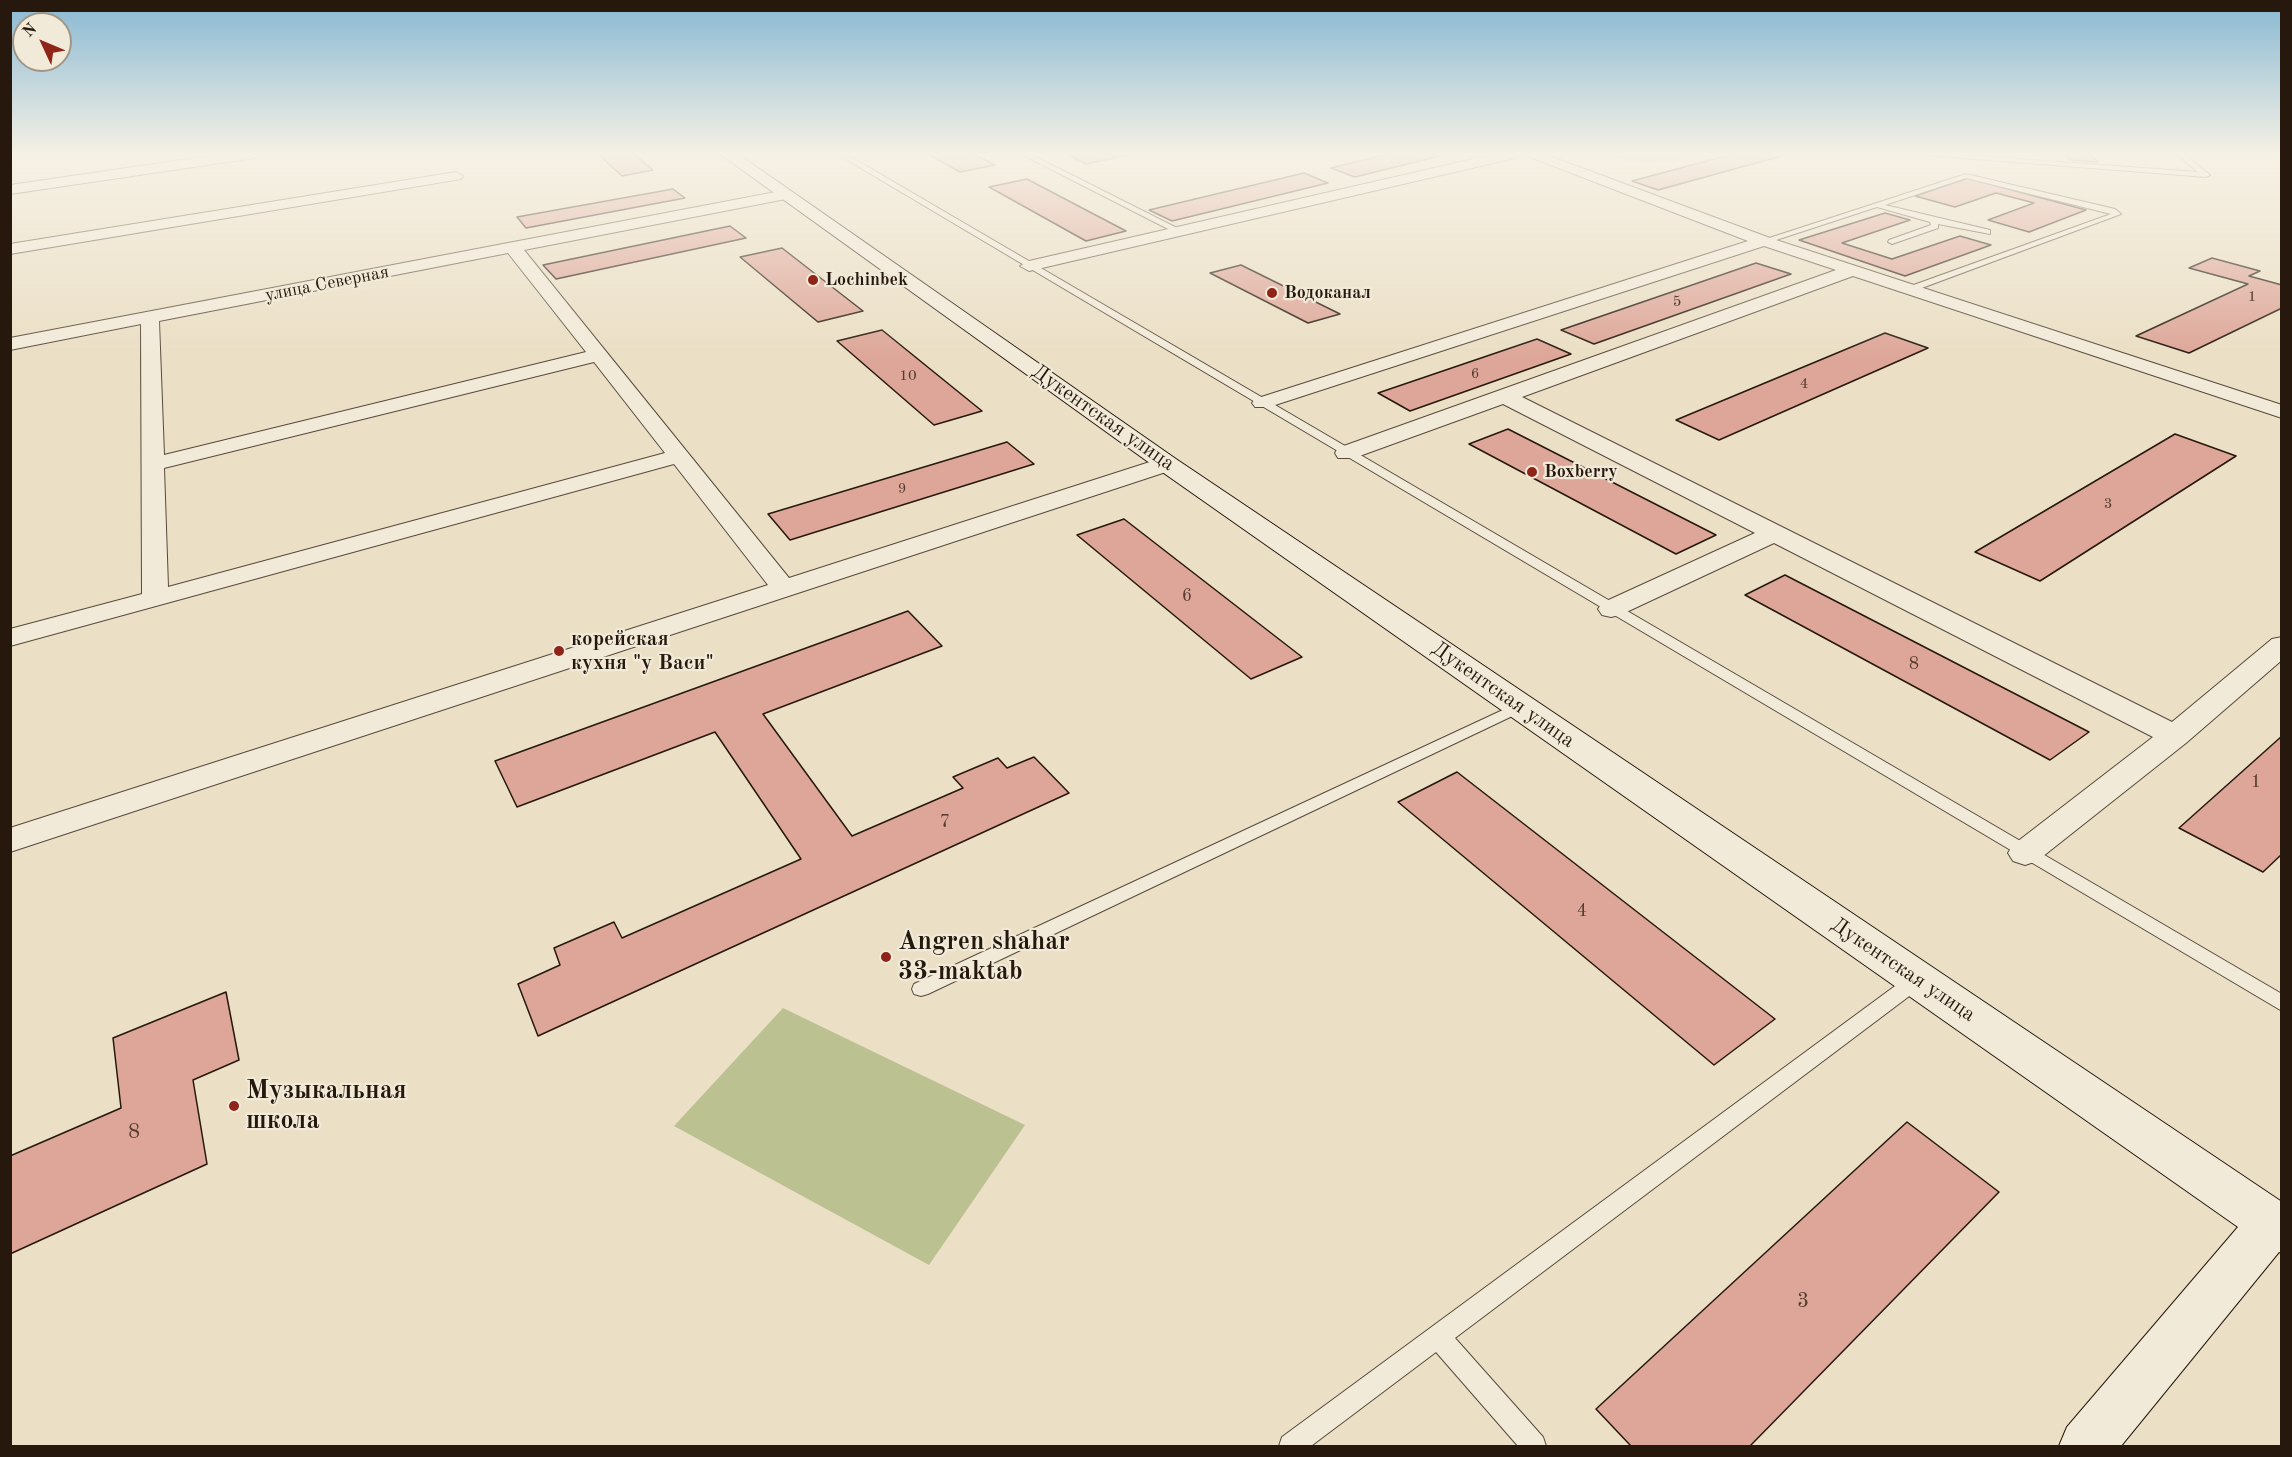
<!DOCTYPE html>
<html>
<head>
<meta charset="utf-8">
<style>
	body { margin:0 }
	#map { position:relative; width:2292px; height:1457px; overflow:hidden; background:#ebdfc5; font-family:"Old Standard TT",serif }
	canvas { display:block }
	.frame { position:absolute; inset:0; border:12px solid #26180d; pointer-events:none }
	.north { position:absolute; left:12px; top:12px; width:60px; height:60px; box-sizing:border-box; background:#f2ead9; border:2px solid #a09687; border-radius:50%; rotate:314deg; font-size:16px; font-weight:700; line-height:24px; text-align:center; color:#26180d }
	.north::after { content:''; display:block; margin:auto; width:21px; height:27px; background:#8f2418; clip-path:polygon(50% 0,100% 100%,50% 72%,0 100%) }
</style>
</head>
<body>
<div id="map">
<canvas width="2292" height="1457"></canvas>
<div class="frame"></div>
<div class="north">N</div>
</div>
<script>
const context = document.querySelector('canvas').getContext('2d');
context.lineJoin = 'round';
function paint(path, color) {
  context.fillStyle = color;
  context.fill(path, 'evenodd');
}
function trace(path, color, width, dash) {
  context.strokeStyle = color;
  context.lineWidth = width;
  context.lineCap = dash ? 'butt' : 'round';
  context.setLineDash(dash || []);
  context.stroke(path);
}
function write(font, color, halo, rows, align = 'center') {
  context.font = font + ' "Old Standard TT",serif';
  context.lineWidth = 4.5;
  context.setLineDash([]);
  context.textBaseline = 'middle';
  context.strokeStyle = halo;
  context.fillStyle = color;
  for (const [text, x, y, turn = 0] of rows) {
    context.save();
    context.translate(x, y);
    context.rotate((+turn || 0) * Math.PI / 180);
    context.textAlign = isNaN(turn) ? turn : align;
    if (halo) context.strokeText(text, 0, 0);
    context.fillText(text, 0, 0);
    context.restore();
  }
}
const green = new Path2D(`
	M1600,154h95c-31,12 -63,10 -95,0z
	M783,1008l242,117 -96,140 -255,-139z`);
const building = new Path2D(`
	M598,154h36l19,16 -31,6z
	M928,154h46l21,11 -35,7z
	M1067,154h65l-46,10z
	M1388,154h60l-93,23 -24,-9z
	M1733,154h56l-131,36 -26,-9z
	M2065,154h25l8,8 -28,-2z
	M1304,173l24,10 -156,38 -23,-11z
	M1968,178l118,32 -57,22 -41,-12 46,-17 -38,-10 -41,14 -40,-11z
	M1027,179l99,52 -40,10 -97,-54z
	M673,189l12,9 -159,30 -9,-11z
	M1885,213l25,7 -68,23 50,16 68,-23 31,9 -86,31 -106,-36z
	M730,226l16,12 -190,41 -13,-14z
	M782,248l81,63 -45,11 -78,-65z
	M2212,258l48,13 -11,5 33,9v23l-93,45 -53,-17 112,-52 -59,-16z
	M1756,263l35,11 -197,70 -33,-14z
	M1241,265l99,49 -32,9 -98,-50z
	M882,330l100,81 -48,14 -97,-84z
	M1885,333l43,15 -209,92 -43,-20z
	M1537,339l34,15 -161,57 -32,-18z
	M1508,429l208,106 -40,19 -207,-110z
	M2175,434l61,22 -196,125 -65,-29z
	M1007,442l27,22 -244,76 -22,-26z
	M1124,519l178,138 -51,22 -174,-144z
	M1785,575l304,157 -39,28 -305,-165z
	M908,611l34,35 -179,68 89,122 111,-48 -10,-11 45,-19 9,10 27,-11 35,36 -531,243 -20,-52 42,-19 -6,-17 60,-26 8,16 179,-79 -86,-127 -198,75 -22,-46z
	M2282,736v118l-19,18 -84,-44z
	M1457,772l318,247 -61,46 -316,-263z
	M226,992l13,68 -46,20 14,84 -197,90v-98l111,-48 -8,-70z
	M1907,1122l92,70 -249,254h-119l-35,-37z`);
const service = new Path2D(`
	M837,154h9l1436,840v17z
	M1021,154h9l153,77 -7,2z
	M1911,154h39l248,18 -22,-18h8l26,21 -4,2z
	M1966,174l149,35 6,5 -210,78 -4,-3 1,-2 203,-73 -145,-36 -81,27 105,25v4l-52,-10v4l-46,16 -4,-2 1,-2 42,-15 -1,-3 -53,-15 -110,36 -7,-2z
	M1520,702l7,5 -2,3 -597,284 -7,2 -7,-2 -2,-5 2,-5z
	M1917,973l7,2 2,5 -2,5 -469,353 88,99 3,9h-28l-82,-94 -125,94h-32l3,-9 628,-462z`);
const minor = new Path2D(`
	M223,154h39l-7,4 -245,36v-9z
	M1495,154h27l-7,4 -486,113 -9,-5 9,-5z
	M1522,154h22l226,84 512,167v13l-429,-142 -331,121 650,325 100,-83 10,-2v23l-96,83 -149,118 -12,4 -12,-4 -5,-8 5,-8 140,-108 -379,-194 -154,72 -9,2 -9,-2 -4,-6 4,-6 153,-70 -252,-129 -149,54h-16l-3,-5 3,-5 498,-178 -72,-24 -495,161h-14l-3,-4 3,-4 493,-158z
	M456,172l7,4 -2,3 -451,75v-10z
	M786,190l5,2 3,3 -3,3 -267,52 265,328 370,-119h16l3,5 -3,5 -1165,383v-24l758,-243 -94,-121 -664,182v-17l132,-35 -1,-270 -131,26v-12zM508,253l78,99 -422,103 -5,-134zM594,362l71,91 -497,134 -4,-119z`);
const secondary = new Path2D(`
	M720,154h18l438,305 1106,743v51l-3,-1 -158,194h-62l8,-19 171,-200 -1080,-758z`);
const markers = [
	[813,280,6,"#8f2418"],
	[1272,293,6,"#8f2418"],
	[1532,472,6,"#8f2418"],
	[559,651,6,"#8f2418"],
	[886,957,6,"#8f2418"],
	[234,1106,6,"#8f2418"]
];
const farNumbernames = [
	["1",2252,297],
	["5",1677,302],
	["6",1475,374],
	["10",908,376],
	["4",1804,384],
	["9",902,489],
	["3",2108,504]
];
const farPoinames = [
	["Lochinbek",825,280],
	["Водоканал",1284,293],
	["Boxberry",1544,472]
];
const farStreetnames = [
	["улица Северная",327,284,-11]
];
const numberNames = [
	["6",1187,596],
	["8",1914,664],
	["1",2256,782],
	["7",945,822],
	["4",1582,911]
];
const streetNames = [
	["Дукентская улица",1103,418,35],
	["Дукентская улица",1503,695,35],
	["Дукентская улица",1903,970,34]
];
const poiNames = [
	["корейская",571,639],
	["кухня \"у Васи\"",571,663]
];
const nearNumbernames = [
	["8",134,1132],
	["3",1803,1301]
];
const nearPoinames = [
	["Angren shahar",898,942],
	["33-maktab",898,972],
	["Музыкальная",246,1091],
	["школа",246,1121]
];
paint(green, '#bcc191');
paint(building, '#dda698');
trace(building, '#26180d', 1.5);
trace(service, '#574a3b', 2);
trace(minor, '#574a3b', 2);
trace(secondary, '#26180d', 2);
paint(service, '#f2ead9');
paint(minor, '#f2ead9');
paint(secondary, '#f2ead9');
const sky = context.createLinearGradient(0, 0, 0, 358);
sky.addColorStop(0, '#88b8d3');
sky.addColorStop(0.43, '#f6f1e5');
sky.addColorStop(1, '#f6f1e500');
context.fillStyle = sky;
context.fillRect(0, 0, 2292, 358);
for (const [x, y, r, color] of markers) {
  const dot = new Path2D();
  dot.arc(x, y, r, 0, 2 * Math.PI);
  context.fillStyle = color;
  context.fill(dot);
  trace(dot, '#f2ead9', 2);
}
write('15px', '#543c30', null, farNumbernames);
write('bold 18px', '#26180d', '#f2ead9', farPoinames, 'left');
write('18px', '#26180d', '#f2ead9', farStreetnames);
write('18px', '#543c30', null, numberNames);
write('21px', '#26180d', '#f2ead9', streetNames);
write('bold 21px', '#26180d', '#f2ead9', poiNames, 'left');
write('21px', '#543c30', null, nearNumbernames);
write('bold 26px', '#26180d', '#f2ead9', nearPoinames, 'left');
</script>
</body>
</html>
